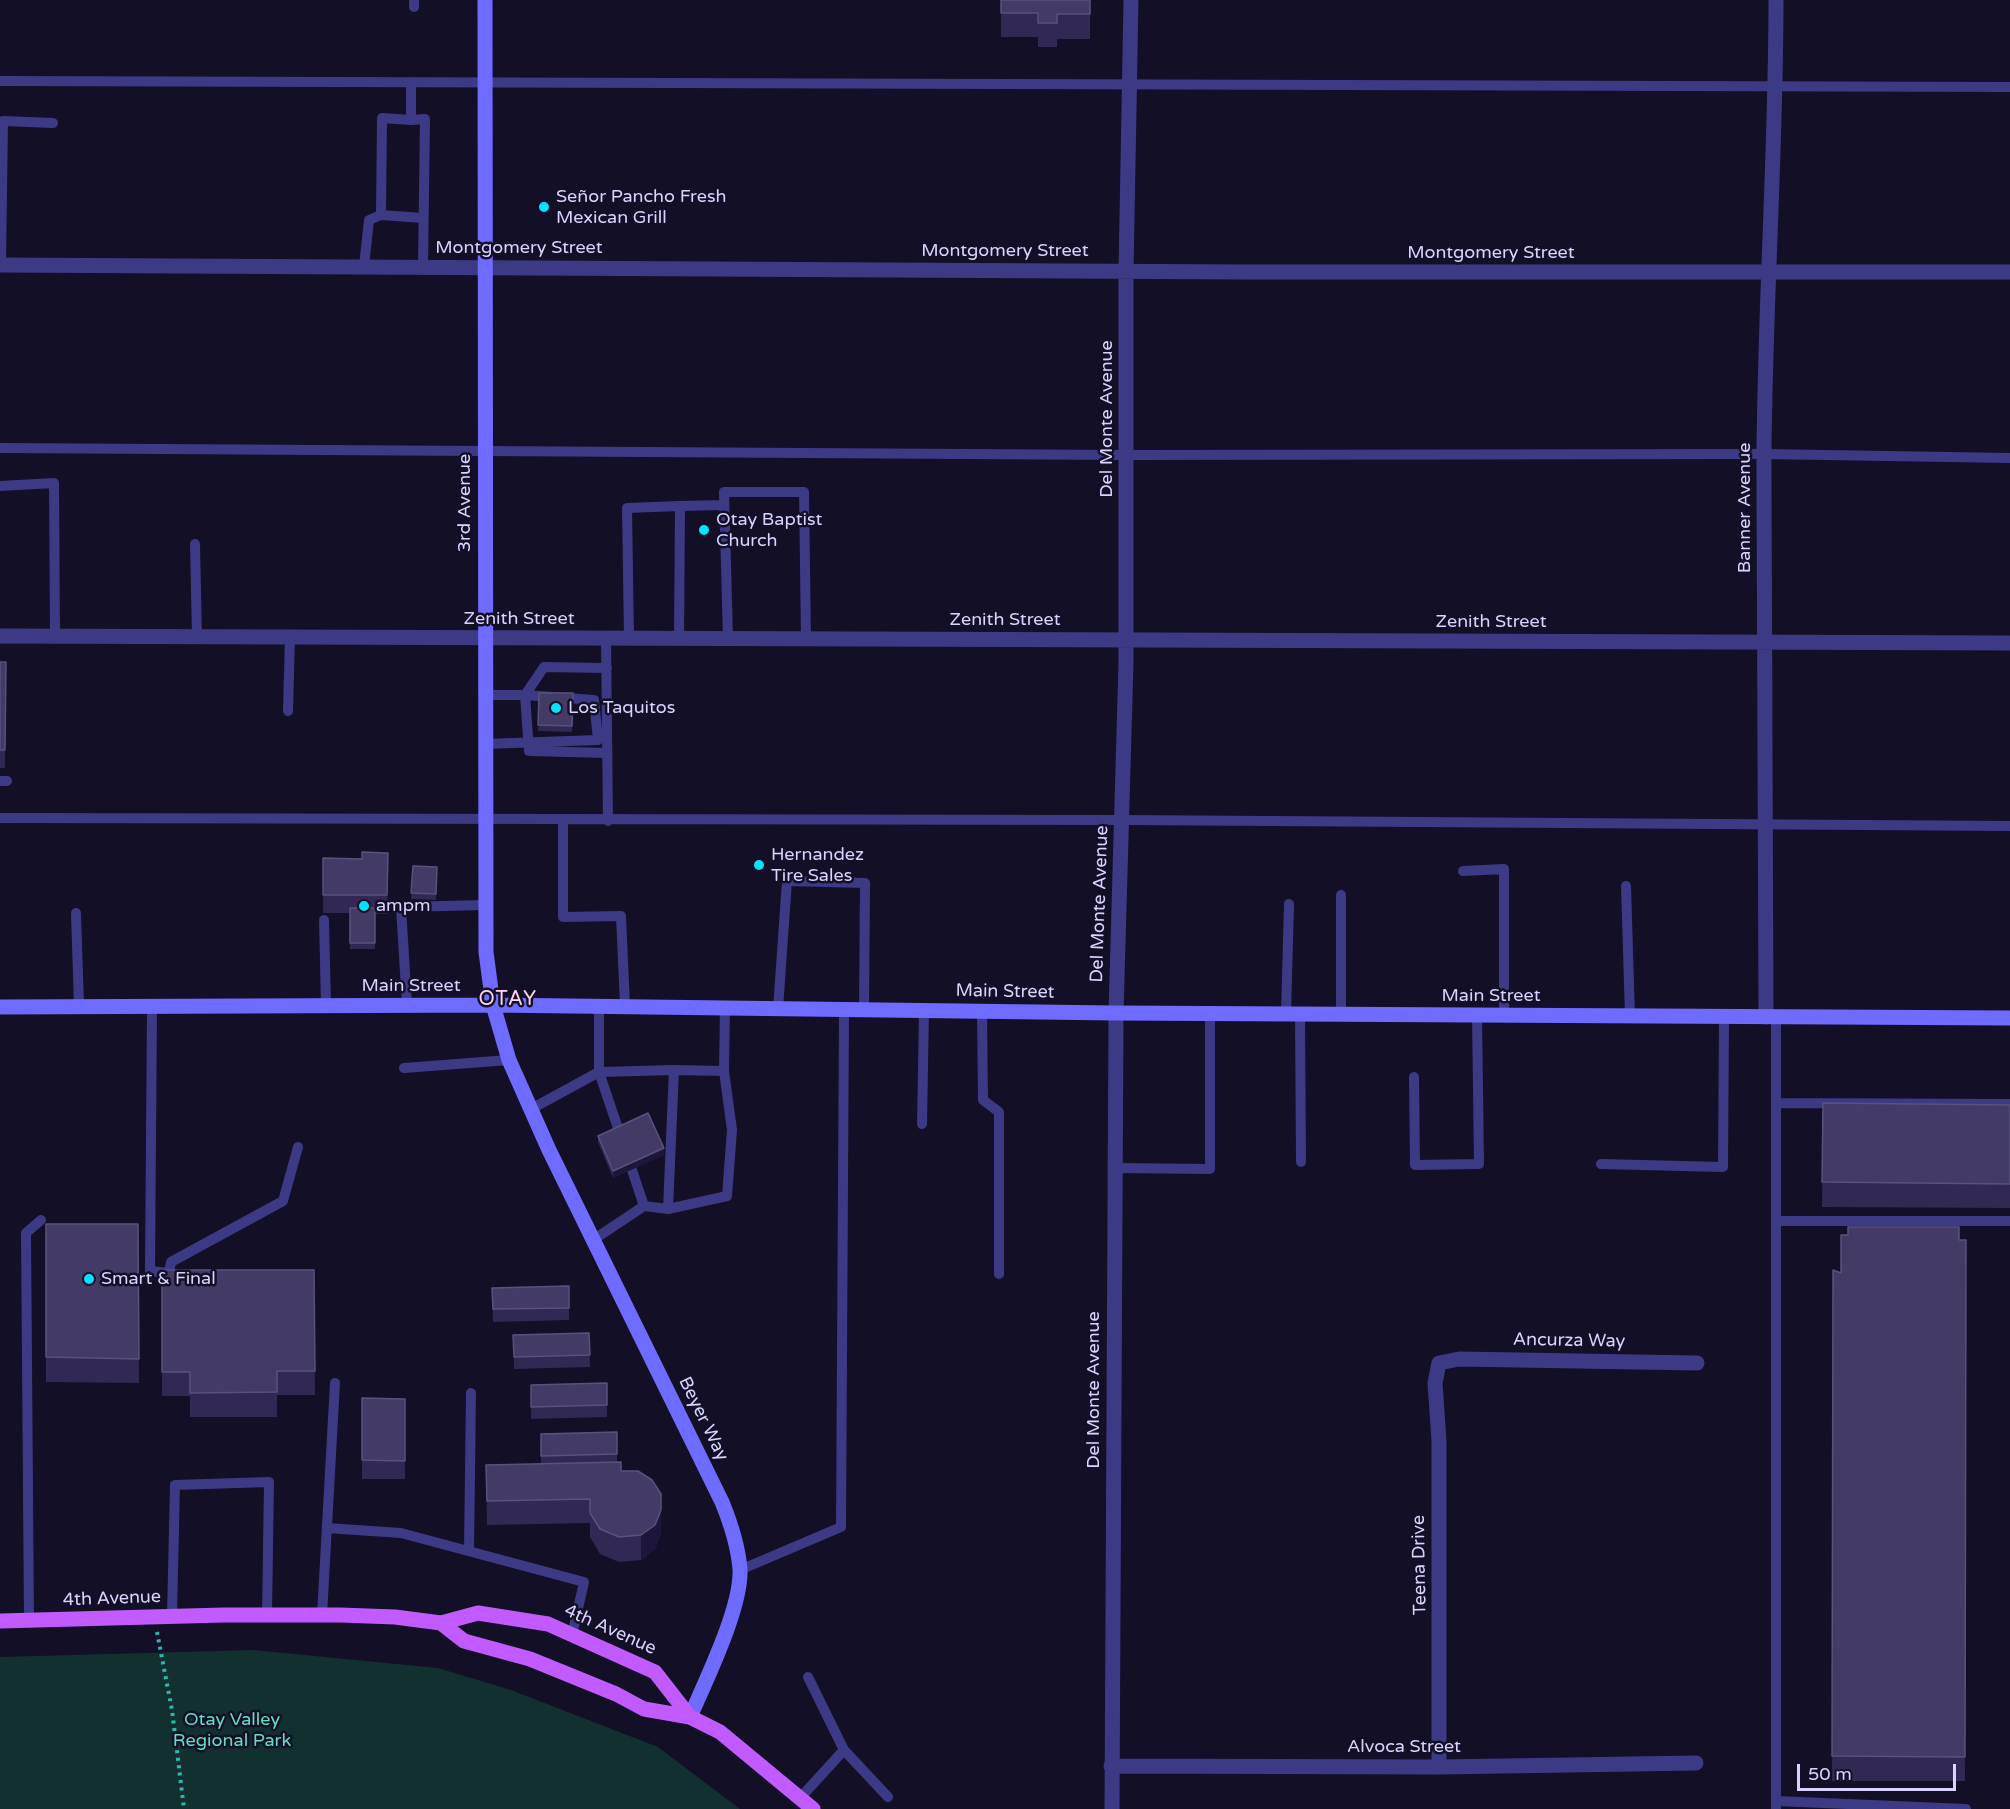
<!DOCTYPE html>
<html>
<head>
<meta charset="utf-8">
<style>
	body { margin:0 }
	#map { position:relative; width:2010px; height:1809px; overflow:hidden; background:#130f26; font-family:"Varela Round",sans-serif }
	canvas { display:block }
	.scale { position:absolute; left:1797px; top:1764px; width:159px; height:27px; box-sizing:border-box; border:3px solid #d9d4ff; border-top:0; padding-left:8px; font-size:18px; line-height:21px; white-space:nowrap; color:#d9d4ff; -webkit-text-stroke:4px #130f26; paint-order:stroke }
</style>
</head>
<body>
<div id="map">
<canvas width="2010" height="1809"></canvas>
<div class="scale">50 m</div>
</div>
<script>
const context = document.querySelector('canvas').getContext('2d');
context.lineJoin = 'round';
function paint(path, color) {
  context.fillStyle = color;
  context.fill(path, 'evenodd');
}
function trace(path, color, width, dash) {
  context.strokeStyle = color;
  context.lineWidth = width;
  context.lineCap = dash ? 'butt' : 'round';
  context.setLineDash(dash || []);
  context.stroke(path);
}
function write(font, color, halo, rows, align = 'center') {
  context.font = font + ' "Varela Round",sans-serif';
  context.lineWidth = 5;
  context.setLineDash([]);
  context.textBaseline = 'middle';
  context.strokeStyle = halo;
  context.fillStyle = color;
  for (const [text, x, y, turn = 0] of rows) {
    context.save();
    context.translate(x, y);
    context.rotate((+turn || 0) * Math.PI / 180);
    context.textAlign = isNaN(turn) ? turn : align;
    if (halo) context.strokeText(text, 0, 0);
    context.fillText(text, 0, 0);
    context.restore();
  }
}
const green = new Path2D(`
	M253,1650l185,18 73,22 147,57 82,62h-740v-152z`);
const path = new Path2D(`
	M157,1632l15,78 12,99`);
const service = new Path2D(`
	M414,7v-7
	M0,81l2010,6
	M411,82v38l14,-1 -2,147
	M411,120l-29,-2 -1,97 42,3
	M1,265l2,-144 50,2
	M364,266l5,-46 12,-5
	M0,448l1126,7 638,-1 246,4
	M0,486l54,-3 1,153
	M680,506l44,-1
	M195,544l2,93
	M606,638l2,183
	M629,638l-2,-130 53,-2 -1,133
	M728,639l-4,-147h80l2,147
	M484,695h41l19,-28 63,1
	M288,711l2,-74
	M484,744l114,-4 -4,-40 -69,-5 4,56 78,2
	M0,781h7
	M0,818l1122,2 888,6
	M563,820v97l58,-1 4,90
	M1463,871l41,-2v146
	M1626,886l4,130
	M1341,895v120
	M76,913l3,93
	M324,920l2,85
	M407,1005l-6,-98 84,-2
	M152,1006l-2,265 19,2 2,-11 112,-61 15,-54
	M599,1006v66l23,68
	M778,1009l9,-128 78,2 -1,127
	M982,1011l1,89 16,12v162
	M1286,1014l3,-110
	M1300,1014l1,148
	M1776,1017v792
	M404,1068l105,-8
	M1414,1077l1,88 64,-1 -2,-149
	M1776,1103l234,1
	M531,1109l68,-37 75,-2
	M922,1124l2,-113
	M628,1158l16,48
	M1601,1164l122,3 1,-150
	M1115,1168l95,1v-155
	M668,1209l59,-13 5,-66 -8,-59
	M1776,1221h234
	M593,1240l51,-34 24,3 6,-139 50,1 1,-63
	M327,1528l74,5 183,49 -12,53
	M469,1551l2,-158
	M740,1570l101,-43 3,-517
	M322,1615l13,-232
	M172,1616l3,-131 94,-3 -2,133
	M29,1620l-3,-387 15,-13
	M844,1750l44,47
	M801,1797l43,-47 -36,-73
	M1776,1801l190,8`);
const minor = new Path2D(`
	M0,265l1244,7h766
	M0,636l2010,7
	M1766,1017c0,-188 -3,-375 -2,-562 1,-152 12,-303 12,-455
	M1111,1766l328,1 257,-4
	M1439,1767v-326l-4,-58 4,-20 20,-4 238,4
	M1112,1809l4,-796 10,-350v-391l5,-272`);
const secondary = new Path2D(`
	M485,0l1,952 7,53 16,55 40,90 173,352c9,22 16,43 18,67 2,38 -34,111 -50,148
	M0,1007l493,-2 623,8 894,5`);
const primary = new Path2D(`
	M0,1621l224,-6h116l55,2 46,6 37,-10 70,11 107,48 35,45
	M441,1623l23,18 66,18 86,35 28,15 46,8 30,15 93,77`);
const wall = new Path2D(`
	M1001,0h89v39h-33v8h-19v-10h-37z
	M0,662h6l-1,106h-5z
	M539,693h34l-1,39 -34,-1z
	M388,853l-1,61h-12v35h-25v-36h-27v-55l39,1z
	M413,866l24,1 -1,33 -25,-1z
	M1823,1103l187,2v103l-188,-1z
	M598,1136l66,19 -51,23 -15,-36z
	M46,1224h92l1,159 -93,-1z
	M1959,1240h7l-1,541h-133l1,-511 8,3z
	M162,1270h152l1,125h-38v22h-87v-21h-28z
	M569,1286v34l-76,2 -1,-34z
	M589,1333l1,34 -76,2 -1,-34z
	M607,1383v34l-76,2v-34z
	M362,1398l43,1v80h-43z
	M617,1432v30l4,9 40,63 -6,15 -14,11 -22,2 -19,-8 -10,-17v-14l-103,2 -1,-60 55,-1v-30z`);
const shadedWall = new Path2D(`
	M664,1148v7l-51,23v-7z
	M661,1510v24l-6,15 -14,11v-25z`);
const building = new Path2D(`
	M1001,0h89v14h-33v9h-19v-10h-37z
	M0,662h6l-1,88h-5z
	M539,693h34l-1,33 -34,-1z
	M362,852l26,1 -1,42h-64v-37l39,1z
	M413,866l24,1 -1,27 -25,-1z
	M350,908h25v35h-25z
	M1823,1103l187,2v79l-188,-2z
	M648,1113l16,35 -51,23 -15,-35z
	M46,1224h92l1,135 -93,-2z
	M1848,1227h111v13h7l-1,517 -133,-1 1,-486 8,3v-38h7z
	M162,1270h152l1,101h-38v21l-87,1v-21h-28z
	M569,1286v22l-76,1 -1,-21z
	M589,1333l1,22 -76,2 -1,-22z
	M607,1383v22l-76,2v-22z
	M362,1398l43,1v62l-43,-1z
	M617,1432v22l-76,2v-22z
	M621,1462v9h17l14,9 9,14v16l-6,15 -14,10 -22,2 -19,-8 -10,-16v-14l-103,2 -1,-36z`);
const markers = [
	[544,207,6,"#00e5ff"],
	[704,530,6,"#00e5ff"],
	[556,708,6,"#00e5ff"],
	[759,865,6,"#00e5ff"],
	[364,906,6,"#00e5ff"],
	[89,1279,6,"#00e5ff"]
];
const poiNames = [
	["Señor Pancho Fresh",556,197],
	["Mexican Grill",556,218],
	["Otay Baptist",716,520],
	["Church",716,541],
	["Los Taquitos",568,708],
	["Hernandez",771,855],
	["Tire Sales",771,876],
	["ampm",376,906],
	["Smart & Final",101,1279]
];
const streetNames = [
	["Montgomery Street",519,248],
	["Montgomery Street",1005,251],
	["Montgomery Street",1491,253],
	["Del Monte Avenue",1107,419,-90],
	["3rd Avenue",465,503,-90],
	["Banner Avenue",1745,508,-90],
	["Zenith Street",519,619],
	["Zenith Street",1005,620],
	["Zenith Street",1491,622],
	["Del Monte Avenue",1100,904,-88],
	["Main Street",411,986],
	["Main Street",1005,992,1],
	["Main Street",1491,996],
	["Ancurza Way",1569,1341,1],
	["Del Monte Avenue",1094,1390,-90],
	["Beyer Way",703,1419,64],
	["Teena Drive",1420,1565,-91],
	["4th Avenue",112,1599,-2],
	["4th Avenue",610,1630,24],
	["Alvoca Street",1404,1747]
];
const parkNames = [
	["Otay Valley",232,1720],
	["Regional Park",232,1741]
];
const neighbourhoodNames = [
	["OTAY",508,1000]
];
paint(green, '#12302f');
trace(path, '#2fb8b0', 4, [3, 4.5]);
trace(service, '#3d3a85', 10);
trace(minor, '#3d3a85', 15);
trace(secondary, '#6f6bff', 15);
trace(primary, '#c25bff', 15);
paint(wall, '#312854');
paint(shadedWall, '#1d163a');
paint(building, '#433a66');
trace(building, '#5a527e', 1.5);
for (const [x, y, r, color] of markers) {
  const dot = new Path2D();
  dot.arc(x, y, r, 0, 2 * Math.PI);
  context.fillStyle = color;
  context.fill(dot);
  trace(dot, '#130f26', 2);
}
write('18px', '#d9d4ff', '#130f26', poiNames, 'left');
write('18px', '#d9d4ff', '#130f26', streetNames);
write('18px', '#5fe0c0', '#130f26', parkNames);
context.letterSpacing = '1.5px';
write('20px', '#ffd6f0', '#130f26', neighbourhoodNames);
context.letterSpacing = '0px';
</script>
</body>
</html>
